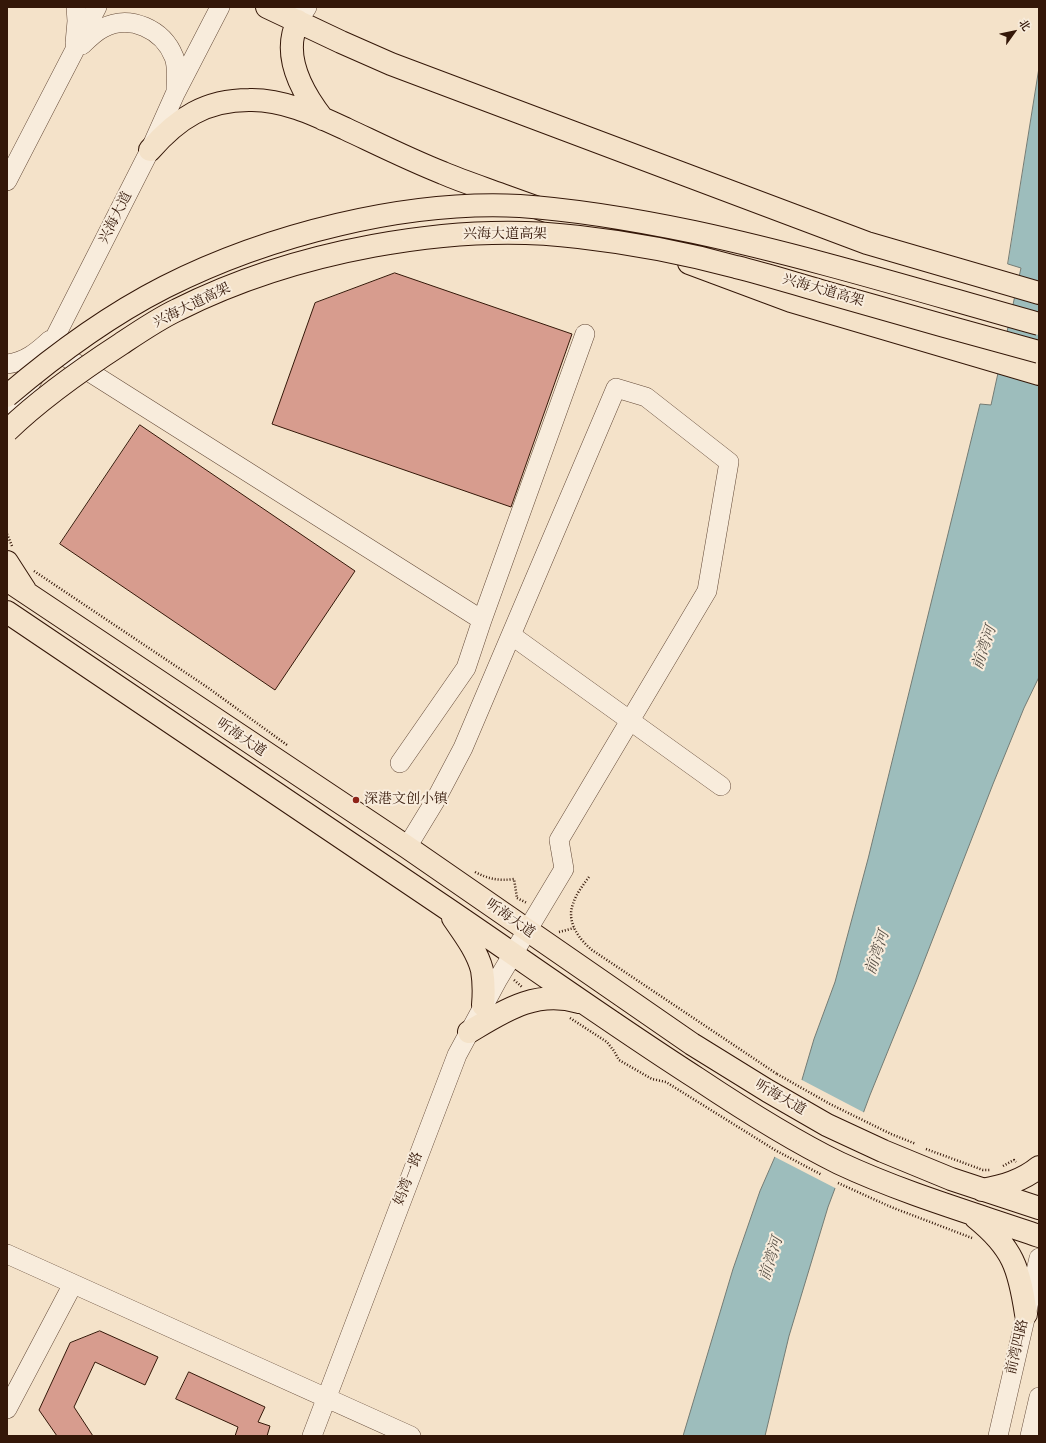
<!DOCTYPE html>
<html>
<head>
<meta charset="utf-8">
<style>
	body { margin:0 }
	#map { position:relative; width:1046px; height:1443px; overflow:hidden; background:#f4e2c9; font-family:Cardo,"Noto Serif SC",serif }
	canvas { display:block }
	.frame { position:absolute; inset:0; border:8px solid #341708; pointer-events:none }
	.north { position:absolute; left:994px; top:12px; width:40px; height:40px; -webkit-text-stroke:3px #f8ecdc; paint-order:stroke; rotate:57deg; font-size:11px; font-weight:700; line-height:16px; text-align:center; color:#341708 }
	.north::after { content:''; display:block; margin:auto; width:14px; height:18px; background:#341708; clip-path:polygon(50% 0,100% 100%,50% 72%,0 100%) }
</style>
</head>
<body>
<div id="map">
<canvas width="1046" height="1443"></canvas>
<div class="frame"></div>
<div class="north">北</div>
</div>
<script>
const context = document.querySelector('canvas').getContext('2d');
context.lineJoin = 'round';
function paint(path, color) {
  context.fillStyle = color;
  context.fill(path, 'evenodd');
}
function trace(path, color, width, dash) {
  context.strokeStyle = color;
  context.lineWidth = width;
  context.lineCap = dash ? 'butt' : 'round';
  context.setLineDash(dash || []);
  context.stroke(path);
}
function write(font, color, halo, rows, align = 'center') {
  context.font = font + ' Cardo,"Noto Serif SC",serif';
  context.lineWidth = 4;
  context.setLineDash([]);
  context.textBaseline = 'middle';
  context.strokeStyle = halo;
  context.fillStyle = color;
  for (const [text, x, y, turn = 0] of rows) {
    context.save();
    context.translate(x, y);
    context.rotate((+turn || 0) * Math.PI / 180);
    context.textAlign = isNaN(turn) ? turn : align;
    if (halo) context.strokeText(text, 0, 0);
    context.fillText(text, 0, 0);
    context.restore();
  }
}
const water = new Path2D(`
	M1039,68v609l-15,31 -31,76 -77,198 -46,113 -42,112 -39,129 -24,100h-82l50,-167 27,-78 28,-64 26,-88 21,-57 33,-123 112,-455 11,1 30,-137 -13,-4z`);
const pier = new Path2D(`
	M800,1079l65,34 -28,76 -64,-33 13,-29z`);
const building = new Path2D(`
	M395,273l177,61 -61,173 -239,-83 43,-121z
	M140,425l215,146 -80,119 -215,-146z
	M100,1331l58,26 -13,28 -50,-23 -21,45 19,29h-36l-18,-26 31,-67z
	M189,1372l76,35 -7,15 12,4 -3,10h-32l3,-9 -62,-28z`);
const path = new Path2D(`
	M7,534l5,12
	M34,571l173,116 80,58
	M475,872c13,7 24,9 39,7l3,19
	M589,877c-6,8 -13,17 -16,27 -7,18 6,35 19,46l185,124
	M517,898l10,5
	M559,932l15,-4
	M514,980l8,7
	M570,1018l37,24 7,9 5,9 33,19 14,3 109,68 47,25
	M891,1134l25,10
	M926,1149l57,21h8
	M1003,1166l11,-6 2,2
	M838,1183l53,24 81,31`);
const minor = new Path2D(`
	M298,21l9,-14
	M75,43l2,-22 -1,-14
	M82,45c6,-6 13,-13 21,-17 27,-14 60,1 71,29 4,10 2,22 2,33
	M7,181l90,-174
	M50,347l432,273
	M7,364c18,-2 30,-12 43,-24
	M7,427l43,-80 100,-197 25,-56 45,-87
	M511,635l210,151
	M400,763l66,-95 16,-48 103,-286
	M7,1254l404,182
	M7,1409l66,-125
	M312,1436l145,-381 41,-76 66,-110 -5,-29 148,-249 22,-129 -83,-65 -30,-9 -153,360 -28,53 -28,46
	M998,1436l41,-178
	M1030,1436l9,-39`);
const major = new Path2D(`
	M267,7l74,35 50,22 476,179 172,50
	M298,21c-17,34 4,71 25,98
	M150,150c28,-32 56,-50 99,-50 34,-1 67,15 97,29 32,15 64,31 97,44 19,8 40,15 59,22 39,14 78,28 117,42
	M689,263l102,38 248,73
	M7,562l18,28
	M7,580l400,267 285,197 76,47 59,34 56,26 68,28 88,29
	M7,612c146,98 293,196 439,296 84,57 166,116 252,171 45,30 92,60 141,84 64,30 133,50 200,73
	M453,918c11,16 24,33 29,52 2,12 2,24 1,35
	M469,1032c35,-21 67,-43 110,-30
	M982,1190c21,-4 40,-9 57,-23
	M976,1218c37,30 43,50 50,96`);
const pathBridge = new Path2D(`
	M777,1074l53,30 61,30`);
const majorBridge = new Path2D(`
	M7,396c48,-41 101,-80 158,-109 103,-52 240,-87 355,-81 59,4 116,14 174,26 116,25 230,60 345,92
	M7,431c34,-33 74,-61 114,-87 18,-12 37,-25 56,-34 115,-58 275,-89 402,-73 53,6 106,16 157,30 29,7 57,16 85,24 73,21 145,41 218,61`);
const markers = [
	[356,800,4,"#8f2418"]
];
const streetNames = [
	["兴海大道",116,218,-63],
	["兴海大道高架",505,235],
	["兴海大道高架",823,291,16],
	["兴海大道高架",192,306,-26],
	["听海大道",241,738,34],
	["听海大道",510,919,35],
	["听海大道",780,1098,30],
	["妈湾一路",409,1179,-69],
	["前湾四路",1018,1347,-77]
];
const poiNames = [
	["深港文创小镇",364,800]
];
const waterNames = [
	["前湾河",985,648,-71],
	["前湾河",878,953,-71],
	["前湾河",772,1259,-72]
];
paint(water, '#9dbdbc');
trace(water, '#737b74', 1);
paint(pier, '#f4e2c9');
paint(building, '#d79c8e');
trace(building, '#341708', 1);
trace(minor, '#644a38', 20);
trace(major, '#341708', 24);
trace(path, '#341708', 2.5, [1, 2]);
trace(minor, '#f8ecdc', 19);
trace(major, '#f4e2c9', 22);
trace(majorBridge, '#341708', 24, []);
trace(pathBridge, '#341708', 2.5, [1, 2]);
trace(majorBridge, '#f4e2c9', 22);
for (const [x, y, r, color] of markers) {
  const dot = new Path2D();
  dot.arc(x, y, r, 0, 2 * Math.PI);
  context.fillStyle = color;
  context.fill(dot);
  trace(dot, '#f8ecdc', 1.5);
}
write('14px', '#341708', '#f8ecdc', streetNames);
write('14px', '#341708', '#f8ecdc', poiNames, 'left');
write('italic 15px', '#595147', '#f8ecdc', waterNames);
</script>
</body>
</html>
